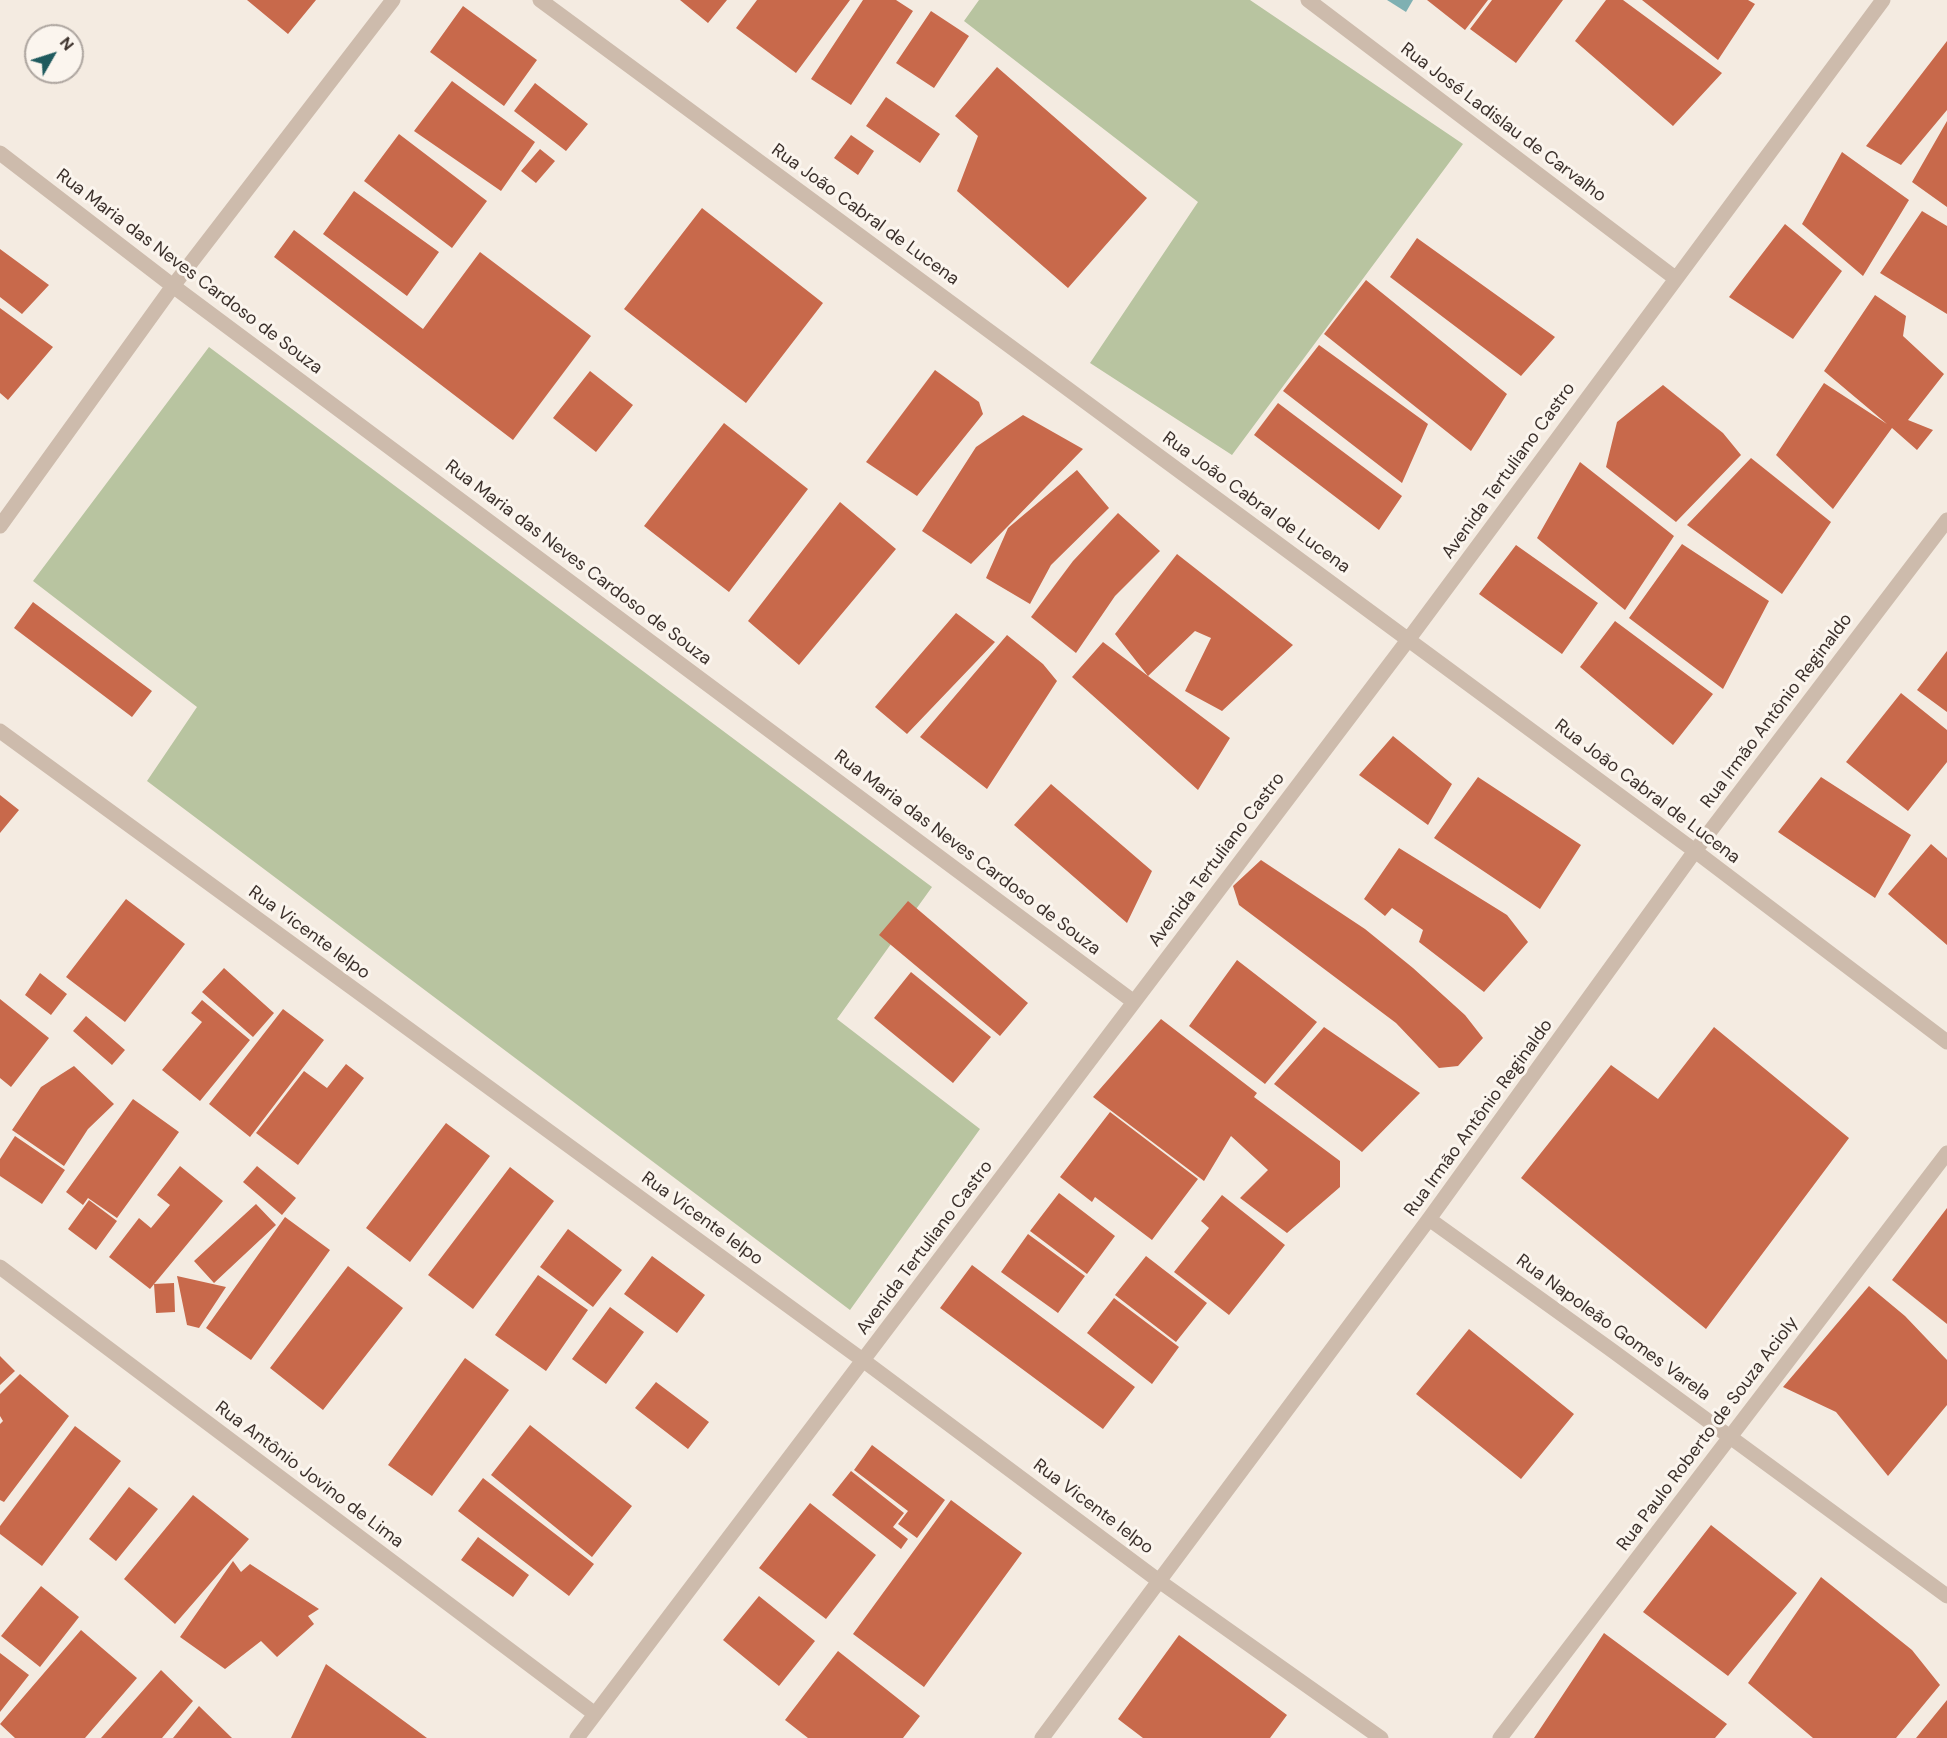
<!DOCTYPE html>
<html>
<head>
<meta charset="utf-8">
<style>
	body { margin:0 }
	#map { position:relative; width:1947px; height:1738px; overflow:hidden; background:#f4ebe1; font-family:"DM Sans",sans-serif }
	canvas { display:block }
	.north { position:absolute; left:24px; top:24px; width:60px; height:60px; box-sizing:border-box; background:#fbf5ee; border:2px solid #aea6a0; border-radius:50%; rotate:51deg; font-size:16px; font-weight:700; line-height:24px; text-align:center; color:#3b302b }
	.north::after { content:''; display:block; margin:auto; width:21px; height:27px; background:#1f5a5e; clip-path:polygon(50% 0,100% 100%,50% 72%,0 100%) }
</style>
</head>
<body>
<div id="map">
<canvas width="1947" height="1738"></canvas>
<div class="north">N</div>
</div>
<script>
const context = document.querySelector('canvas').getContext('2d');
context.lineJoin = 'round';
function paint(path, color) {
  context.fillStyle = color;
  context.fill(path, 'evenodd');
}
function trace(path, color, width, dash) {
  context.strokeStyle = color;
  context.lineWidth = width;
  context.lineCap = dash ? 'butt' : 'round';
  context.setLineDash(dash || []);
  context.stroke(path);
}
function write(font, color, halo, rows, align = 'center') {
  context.font = font + ' "DM Sans",sans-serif';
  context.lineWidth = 6;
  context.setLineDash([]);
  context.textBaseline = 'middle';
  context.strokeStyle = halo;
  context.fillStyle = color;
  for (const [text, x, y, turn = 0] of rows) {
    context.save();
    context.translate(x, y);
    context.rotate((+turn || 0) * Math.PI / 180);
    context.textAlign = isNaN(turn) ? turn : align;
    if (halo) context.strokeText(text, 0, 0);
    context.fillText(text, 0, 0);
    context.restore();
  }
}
const green = new Path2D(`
	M979,0h271l213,144 -231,311 -142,-92 108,-161 -234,-181z
	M209,347l723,540 -95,132 143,110 -130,181 -703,-529 50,-74 -164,-126z`);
const water = new Path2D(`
	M1387,0h26l-7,12z`);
const building = new Path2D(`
	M247,0h69l-28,34z
	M680,0h47l-19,23z
	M757,0h93l-54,73 -60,-45z
	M863,0h33l17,11 -62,94 -40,-26z
	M1427,0h61l-23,30z
	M1492,0h71l-47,63 -46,-34z
	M1606,0h17l99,73 -49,53 -98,-85z
	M1642,0h106l7,4 -37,56z
	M463,6l74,54 -33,46 -74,-54z
	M931,11l38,25 -35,52 -38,-25z
	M1947,41v69l-46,55 -35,-19z
	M997,67l150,131 -79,90 -111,-97 21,-55 -23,-20z
	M452,81l83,61 -34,49 -87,-60z
	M535,83l53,41 -22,27 -52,-40z
	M886,97l54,37 -20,29 -54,-37z
	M1947,121v86l-35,-25z
	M399,134l88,67 -35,47 -88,-67z
	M851,135l23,16 -16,24 -24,-17z
	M540,149l15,12 -19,22 -15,-12z
	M1842,152l67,48 -46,76 -61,-52z
	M354,191l85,61 -32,44 -84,-62z
	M702,208l121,95 -77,100 -122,-94z
	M1922,211l25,15v88l-67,-41z
	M1785,224l57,47 -49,68 -64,-42z
	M294,230l129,99 57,-77 111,84 -78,104 -239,-183z
	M1417,238l138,99 -34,39 -131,-99z
	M0,249l49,36 -27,29 -22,-17z
	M1366,280l141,114 -36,57 -147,-117z
	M1875,295l31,21 -3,20 41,38 -36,46 25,10 -16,20 -25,-22 -59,81 -57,-54 48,-72 63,41 -63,-53z
	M0,308l53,39 -45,53 -8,-7z
	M1319,345l109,79 -26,59 -119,-92z
	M935,370l44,32 4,12 -66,82 -51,-34z
	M590,371l43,34 -37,47 -43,-34z
	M1663,385l60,48 18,22 -65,67 -70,-55 11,-45z
	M1278,403l124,93 -23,34 -125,-95z
	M1023,415l60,34 -112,115 -49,-33 54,-84z
	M724,423l84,66 -79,103 -85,-66z
	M1751,458l80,64 -49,72 -95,-69z
	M1580,462l94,74 -49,74 -88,-72z
	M1077,470l32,38 -58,57 -21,39 -44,-26 22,-50z
	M840,502l56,47 -97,116 -51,-44z
	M1118,513l42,38 -45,45 -39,57 -45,-36 42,-56z
	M1682,544l87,57 -46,88 -94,-71z
	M1516,545l82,58 -36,51 -83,-60z
	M1177,554l116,91 -71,66 -37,-20 26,-53 -16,-7 -47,45 82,62 -32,52 -126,-113 31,-35 45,34 -33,-42z
	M33,602l119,89 -20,26 -118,-89z
	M956,613l39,29 -88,92 -32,-27z
	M1615,621l98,73 -40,51 -93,-78z
	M1007,635l36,29 14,17 -70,108 -67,-52z
	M1947,651v61l-30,-22z
	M1901,693l46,37v32l-39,49 -62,-49z
	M1393,736l59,48 -24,41 -69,-50z
	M1478,777l103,68 -41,64 -106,-71z
	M1821,777l90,58 -36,63 -97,-66z
	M1051,784l101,87 -25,52 -113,-98z
	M0,795l19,15 -19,23z
	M1931,844l16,14v87l-59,-51z
	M1399,848l108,67 21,27 -44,50 -65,-50 4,-12 -31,-22 -7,8 -21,-17z
	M1261,860l104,69 48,39 52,47 18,23 -25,28 -19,2 -43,-45 -157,-118 -6,-19z
	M126,899l59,45 -60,78 -59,-45z
	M908,901l120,102 -28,33 -121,-101z
	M1237,960l80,62 -52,62 -76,-58z
	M224,968l50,45 -21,24 -51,-45z
	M911,972l80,65 -38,46 -79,-65z
	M40,973l27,21 -16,21 -26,-20z
	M0,999l49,39 -38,49 -11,-9z
	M202,1000l48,40 -50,61 -38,-31 40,-48 -11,-9z
	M283,1009l41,31 -74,97 -41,-33z
	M86,1016l39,34 -13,15 -39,-34z
	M1161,1019l96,74 -3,4 86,64v26l-53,46 -47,-35 28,-28 -37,-34 -27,45 -111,-84z
	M1324,1027l96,66 -58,59 -88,-68z
	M1714,1027l135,111 -143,191 -185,-151 90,-113 47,34z
	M346,1064l18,14 -66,87 -42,-32 48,-62 23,17z
	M74,1066l40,38 -26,25 -24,37 -52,-36 29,-43z
	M133,1099l46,33 -62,86 -29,-20 -5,7 -17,-13z
	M1110,1112l88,67 -46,61 -57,-43 -3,5 -32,-25z
	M446,1123l44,33 -80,106 -44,-34z
	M15,1136l50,34 -23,34 -42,-28v-17z
	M180,1166l43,35 -73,88 -41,-32 30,-39 12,10 19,-23 -13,-10z
	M257,1166l39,32 -14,17 -39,-33z
	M510,1167l44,34 -81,108 -45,-34z
	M1059,1193l56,43 -28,38 -57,-43z
	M1222,1195l63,50 -56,70 -55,-43 35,-44 -8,-7z
	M89,1200l28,21 -21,29 -28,-21z
	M256,1204l20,21 -62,58 -20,-22z
	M1947,1208v116l-55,-44z
	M285,1217l45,33 -79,110 -45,-32z
	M568,1229l54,41 -29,37 -53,-40z
	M1028,1234l57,42 -27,37 -57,-41z
	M652,1256l53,39 -28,38 -53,-39z
	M1146,1256l61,47 -31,39 -61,-47z
	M972,1265l163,122 -32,42 -163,-121z
	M348,1266l55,42 -80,102 -53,-42z
	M538,1275l50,35 -42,61 -51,-36z
	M177,1276l49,11 -27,41 -12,-3z
	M174,1283l1,29 -19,1 -2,-29z
	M1869,1286l36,30 42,44v45l-59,71 -52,-64 -53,-25z
	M1114,1298l65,49 -27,37 -65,-51z
	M610,1307l34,25 -38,52 -34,-25z
	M1469,1329l105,85 -53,65 -105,-85z
	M0,1356l15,15 -15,14z
	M465,1358l44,32 -77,106 -44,-31z
	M20,1374l49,42 -65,86 -4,-2v-76l3,-3 -3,-5v-22z
	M656,1382l53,40 -21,27 -53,-41z
	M530,1425l102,81 -40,51 -101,-82z
	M75,1426l46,35 -79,105 -42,-32v-8z
	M872,1445l73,55 -28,38 -19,-14 10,-13 -54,-41z
	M851,1471l53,42 -11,14 15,12 -7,10 -69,-54z
	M483,1478l111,86 -25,32 -111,-85z
	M129,1487l29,22 -42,52 -27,-22z
	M193,1495l56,44 -74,85 -51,-45z
	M951,1500l71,53 -98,134 -71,-53z
	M810,1503l66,52 -50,64 -67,-51z
	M1711,1525l86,68 -69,83 -85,-64z
	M478,1537l51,38 -16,22 -52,-37z
	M233,1561l8,11 9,-8 69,45 -11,7 6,8 -37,33 -16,-16 -36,28 -45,-32z
	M1821,1577l91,73 28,35 -44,53h-83l-65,-55z
	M41,1586l38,31 -39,50 -39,-31z
	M759,1596l56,45 -36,45 -56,-46z
	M81,1630l56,48 -52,60h-70l-15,-14z
	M1604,1633l123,91 -12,14h-181z
	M1179,1635l108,80 -17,23h-127l-25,-19z
	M838,1651l82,65 -17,22h-95l-23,-18z
	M0,1653l29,22 -29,37z
	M326,1664l101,74h-136z
	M161,1670l32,31 -31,37h-61z
	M1947,1700v38h-31z
	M199,1706l33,32h-59z`);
const minor = new Path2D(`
	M540,0l1155,851 252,191
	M1308,0l367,278
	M0,153l173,133 961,716
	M0,526l173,-240 220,-286
	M0,731l864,630 295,220 222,157
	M1429,1219l181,130 337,247
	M0,1267l595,447
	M577,1738l831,-1098 475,-640
	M1042,1738l387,-519 266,-368 252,-331
	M1500,1738l447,-585`);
const streetNames = [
	["Rua José Ladislau de Carvalho",1503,123,37],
	["Rua João Cabral de Lucena",865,215,36],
	["Rua Maria das Neves Cardoso de Souza",189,272,37],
	["Avenida Tertuliano Castro",1509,471,-54],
	["Rua João Cabral de Lucena",1256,503,36],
	["Rua Maria das Neves Cardoso de Souza",578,563,37],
	["Rua Irmão Antônio Reginaldo",1777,711,-53],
	["Rua João Cabral de Lucena",1647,792,37],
	["Rua Maria das Neves Cardoso de Souza",967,853,37],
	["Avenida Tertuliano Castro",1217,860,-53],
	["Rua Vicente Ielpo",309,933,36],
	["Rua Irmão Antônio Reginaldo",1479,1118,-54],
	["Rua Vicente Ielpo",702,1219,36],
	["Avenida Tertuliano Castro",925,1248,-53],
	["Rua Napoleão Gomes Varela",1613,1328,36],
	["Rua Paulo Roberto de Souza Acioly",1708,1434,-53],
	["Rua Antônio Jovino de Lima",309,1475,37],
	["Rua Vicente Ielpo",1093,1507,37]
];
paint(green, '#b8c4a0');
paint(water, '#7fb0b2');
paint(building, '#c8694b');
trace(minor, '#cdbbac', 15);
write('18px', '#3b302b', '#fbf5ee', streetNames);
</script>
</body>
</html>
